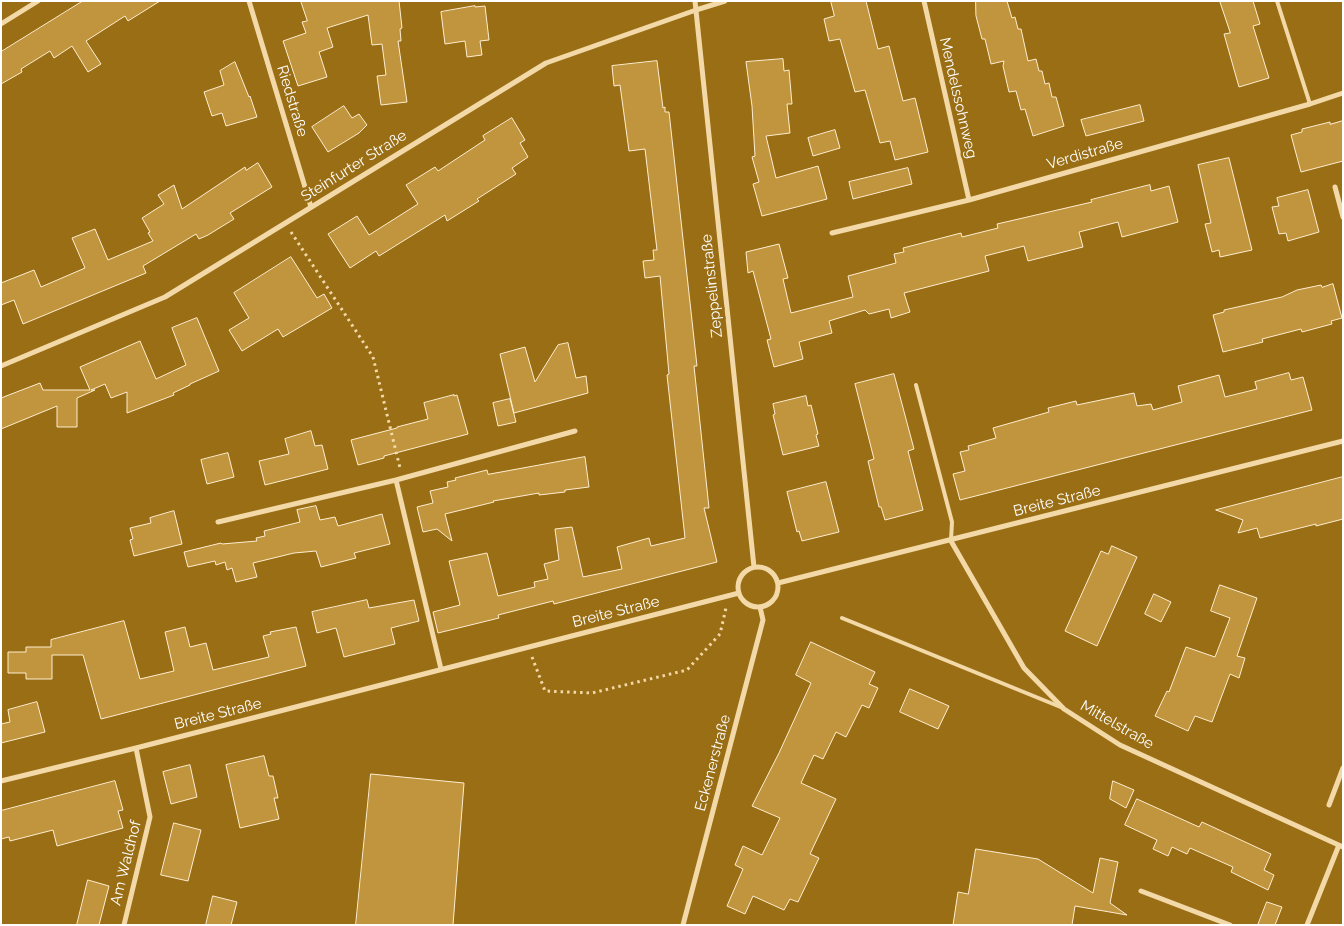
<!DOCTYPE html>
<html>
<head>
<meta charset="utf-8">
<style>
	body { margin:0 }
	#map { position:relative; width:1344px; height:926px; overflow:hidden; background:#9a6e14; font-family:Raleway,sans-serif }
	canvas { display:block }
	.frame { position:absolute; inset:0; border:2px solid #fff; pointer-events:none }
</style>
</head>
<body>
<div id="map">
<canvas width="1344" height="926"></canvas>
<div class="frame"></div>
</div>
<script>
const context = document.querySelector('canvas').getContext('2d');
context.lineJoin = 'round';
function paint(path, color) {
  context.fillStyle = color;
  context.fill(path, 'evenodd');
}
function trace(path, color, width, dash) {
  context.strokeStyle = color;
  context.lineWidth = width;
  context.lineCap = dash ? 'butt' : 'round';
  context.setLineDash(dash || []);
  context.stroke(path);
}
function write(font, color, halo, rows, align = 'center') {
  context.font = font + ' Raleway,sans-serif';
  context.lineWidth = 5;
  context.setLineDash([]);
  context.textBaseline = 'middle';
  context.strokeStyle = halo;
  context.fillStyle = color;
  for (const [text, x, y, turn = 0] of rows) {
    context.save();
    context.translate(x, y);
    context.rotate((+turn || 0) * Math.PI / 180);
    context.textAlign = isNaN(turn) ? turn : align;
    if (halo) context.strokeText(text, 0, 0);
    context.fillText(text, 0, 0);
    context.restore();
  }
}
const building = new Path2D(`
	M83,1h77l-32,20 -3,-5 -39,25 15,23 -13,8 -16,-26 -18,12 -4,-7 -29,18 1,3 -21,12v-32z
	M301,1h98l3,27 -2,1 1,12h-3l9,61 -26,3 -4,-29 9,-1 -4,-31 -10,1 -4,-30 -41,13 6,19 -14,5 8,25 -29,9 -15,-45 23,-8 -4,-11 5,-1z
	M831,1h35l12,48 11,-3 14,55 12,-3 13,54 -33,8 -5,-19 -10,2 -15,-53 -10,2 -15,-53 -11,2 -5,-22 10,-3z
	M976,1h31l5,17 3,-1 3,12h3l7,32 8,-2 3,12h3l3,13 4,-1 3,14h4l8,29 -31,10 -8,-27 -4,1 -5,-19 -7,1 -6,-26 1,-5 -13,3 -6,-25h-3l-6,-23z
	M1220,1h33l7,23 -7,2 16,52 -30,9 -15,-53 6,-1z
	M475,6v1l10,-1 4,34 -9,1 2,14 -15,2 -2,-16 -20,3 -4,-32z
	M783,59l1,12 5,-1 3,34h-5l3,29 -24,3 10,42 42,-12 9,33 -65,17 -9,-32 6,-2 -7,-25 3,-1 -3,-50 -6,-44z
	M657,61l6,47 2,-1v5h4l2,18 26,236h-3l15,142h-5l13,54 -163,42 -1,-3 -55,14 1,3 -61,15 -5,-21 27,-7 -11,-44 38,-8 11,43 37,-9 -1,-5 14,-3 -4,-15 15,-4 -4,-31 17,-2 11,50 39,-8 -5,-22 32,-9 2,8 34,-8 -18,-163 2,-1 -9,-98 -15,2 -2,-17 11,-1 -1,-10h4l-12,-101 -16,2 -9,-66 -6,1 -2,-20z
	M235,62l14,35 1,-1 7,21 -31,9 -4,-13 -10,3 -8,-24 20,-7 -4,-14z
	M1140,105l4,16 -58,15 -5,-16z
	M344,106l8,12 7,-4 8,11 -8,8 -31,19 -16,-25z
	M512,118l13,22 -5,3 8,14 -16,11 4,6 -39,25 2,2 -32,20 -2,-6 -66,41 -3,-5 -26,17 -22,-34 29,-18 12,19 49,-31 -12,-19 29,-18 3,4 47,-31 -2,-4z
	M1343,121v40l-42,11 -10,-37 11,-3v-3l28,-7v2z
	M835,130l5,18 -27,8 -5,-18z
	M1229,158l23,92 -32,7 -1,-7 -7,2 -7,-28 6,-1 -13,-58z
	M258,163l14,24 -42,26 4,6 -26,16 -9,4 -3,-5 -53,32 3,7 -123,51 -9,-24 -13,5v-22l33,-13 7,17 44,-19 -13,-30 23,-9 13,31 45,-19 -5,-8 2,-1 -8,-14 22,-14 -6,-9 16,-10 8,24 63,-42 1,3z
	M908,168l4,16 -59,15 -4,-17z
	M1150,185l1,6 18,-5 9,36 -56,15 -4,-15 -39,10 4,15 -55,14 -4,-15 -39,10 4,15 -85,22 6,19 -19,6 -2,-9 -20,5 -4,-4 -36,11 3,12 -33,9 4,17 -29,8 -7,-27 4,-1 -18,-68 -5,2 -2,-21 33,-8 9,34 -5,1 8,34 62,-16 -5,-21 48,-13 -2,-9 10,-2 -1,-4 58,-15 1,4 36,-9 -1,-4 95,-22 -1,-2z
	M1308,190l11,42 -31,9 -2,-8 -7,1 -7,-27 7,-1 -2,-8z
	M291,257l26,41 7,-4 8,14 -49,29 -5,-8 -36,22 -13,-21 20,-12 -15,-25z
	M1333,284l9,34 -11,3 1,3 -30,8 -1,-3 -39,10 1,3 -40,10 -10,-37 11,-3v-2l58,-13 15,-7 24,-5 1,2z
	M197,318l22,53 -29,13v1l-17,8 1,2 -47,18v-21l-16,6 -6,-14 -14,6h4l-18,8v29h-20v-21l-56,23v-31l39,-15 3,7h47l-10,-23 60,-26 16,38 30,-14 -14,-37z
	M568,343l8,35 10,-2 2,17 -74,20 -14,-59 25,-7 10,35 23,-37z
	M1289,373l2,7 12,-3 9,33 -352,90 -7,-26 12,-3 -5,-19 9,-2 -1,-4 28,-8 -3,-10 56,-16 -1,-4 28,-7 1,4 57,-12 3,13 14,-2 2,6 29,-8 -4,-16 41,-11 6,22 32,-8 -2,-7z
	M894,374l20,75 -6,2 15,59 -38,10 -4,-13h-2l-11,-46 6,-2 -19,-75z
	M454,395v1l3,-1 11,39 -84,22v2l-26,7 -7,-25 46,-12v-1l31,-8 -4,-16z
	M806,396l2,10 3,-1 7,29 -2,1 3,11 -36,9 -10,-40 2,-1 -2,-10z
	M510,399l6,23 -18,4 -5,-23z
	M311,431l4,15 7,-1 6,24 -63,16 -6,-24 30,-7 -4,-15z
	M228,453l6,24 -27,7 -6,-24z
	M585,457l4,30 -24,3v2l-26,3v-2l-46,8 1,1 -49,12 7,27 -15,-12 -14,3 -6,-25 16,-4 -3,-12 18,-4 -1,-5 9,-2 -1,-2 32,-8 1,4z
	M1343,477v42l-27,7v-2l-56,14 -3,-10 -19,5 5,-13 -27,-10z
	M826,482l13,50 -37,9 -3,-10 -2,1 -10,-40z
	M316,506l4,14 15,-3 3,9 44,-12 8,30 -36,9 2,5 -35,9 -5,-16 -22,2 -41,10 4,14 -21,5 -4,-14 -5,2 -2,-8 -9,3 -1,-4 -27,6 -4,-15 37,-9 1,1 35,-3 -1,-3 9,-2 -1,-5 36,-9 -3,-12z
	M174,511l8,33 -48,12 -4,-16 3,-1 -3,-11 21,-5 -1,-5z
	M1112,546l25,11 -40,89 -32,-15 36,-80 7,3z
	M1220,585l37,13 -20,58 8,2 -6,20 -9,-4 -18,48 -17,-6 -7,15 -33,-15 12,-25 2,1 17,-45 29,10 15,-39 -19,-7z
	M1154,594l17,8 -10,20 -16,-8z
	M367,600l2,8 45,-8 5,21 -28,7 4,16 -51,13 -8,-29 -19,5 -5,-21z
	M124,621l16,58 34,-8 -9,-39 20,-5 5,20 16,-4 7,27 56,-13 -6,-21 8,-2 -1,-2 26,-5 10,39 -205,53 -18,-64h-31v24h-26v-6h-18v-21h18v-5h25v-7z
	M811,642l64,30 -6,12 9,4 -9,20 -7,-3 -16,32 -10,-5 -13,27 -9,-4 -13,28 35,16 -26,55 9,4 -21,44 -8,-3 -6,11 -31,-14 -8,18 -18,-8 16,-37 -8,-4 8,-19 19,9 18,-37 -28,-12 27,-53 32,-70 -15,-8z
	M910,689l39,17 -11,23 -38,-17z
	M37,702l8,30 -44,11v-19l9,-2 -2,-12z
	M264,756l5,20h4l5,22h-4l5,21 -39,9 -14,-63z
	M190,765l7,32 -26,7 -8,-32z
	M371,774l93,9 -11,142h-97z
	M115,781l8,29 -5,1 5,17 -66,18 -4,-16 -43,11 -1,-4 -8,2v-28z
	M1113,781l21,9 -8,18 -16,-9z
	M1137,799l62,28 3,-5 69,32 -7,16 10,5 -6,15 -37,-18 2,-5 -43,-19 -3,6 -15,-7 -4,9 -15,-7 4,-9 -32,-15z
	M174,823l27,7 -13,51 -27,-6z
	M976,849l62,10 55,34 7,-35 18,4 -8,41 17,12 -52,-9 -3,19h-119l5,-33 10,2z
	M88,880l21,6 -10,39h-22z
	M213,896l24,6 -6,23h-25z
	M1267,902l15,5 -7,18h-17z`);
const path = new Path2D(`
	M291,232l82,125 27,111
	M532,657l13,34 47,2 95,-23 33,-36 6,-26`);
const service = new Path2D(`
	M1277,1l33,103
	M916,385l36,137 -1,18
	M842,618l221,90`);
const minor = new Path2D(`
	M249,1l62,206
	M695,1l59,566
	M924,1l45,199
	M1,24l37,-23
	M1335,187l8,30
	M832,233l137,-33 341,-96 33,-11
	M1,366l164,-69 381,-234 150,-53 29,-9
	M396,480l45,189
	M218,522l178,-42 179,-49
	M951,541l73,127 40,41 56,36 223,102
	M738 587a20 20 0 1 1 40 0a20 20 0 1 1-40 0Z
	M778,583l565,-142
	M1,781l135,-33 603,-155
	M1329,805l14,-37
	M1141,891l89,34
	M124,925l26,-108 -14,-69
	M683,925l80,-305 -3,-13
	M1307,925l32,-80`);
const streetNames = [
	["Mendelssohnweg",958,98,77],
	["Riedstraße",292,101,73],
	["Verdistraße",1085,154,-16],
	["Steinfurter Straße",354,166,-32],
	["Zeppelinstraße",712,286,-96],
	["Breite Straße",1057,501,-14],
	["Breite Straße",616,612,-14],
	["Breite Straße",218,714,-14],
	["Mittelstraße",1117,725,30],
	["Eckenerstraße",713,763,-75],
	["Am Waldhof",126,863,-76]
];
paint(building, '#c1953d');
trace(building, '#fdedd0', 1);
trace(path, '#f3d9a8', 3, [2.5, 4]);
trace(service, '#f3d9a8', 4);
trace(minor, '#f3d9a8', 5);
write('15px', '#fff', '#9a6e14', streetNames);
</script>
</body>
</html>
